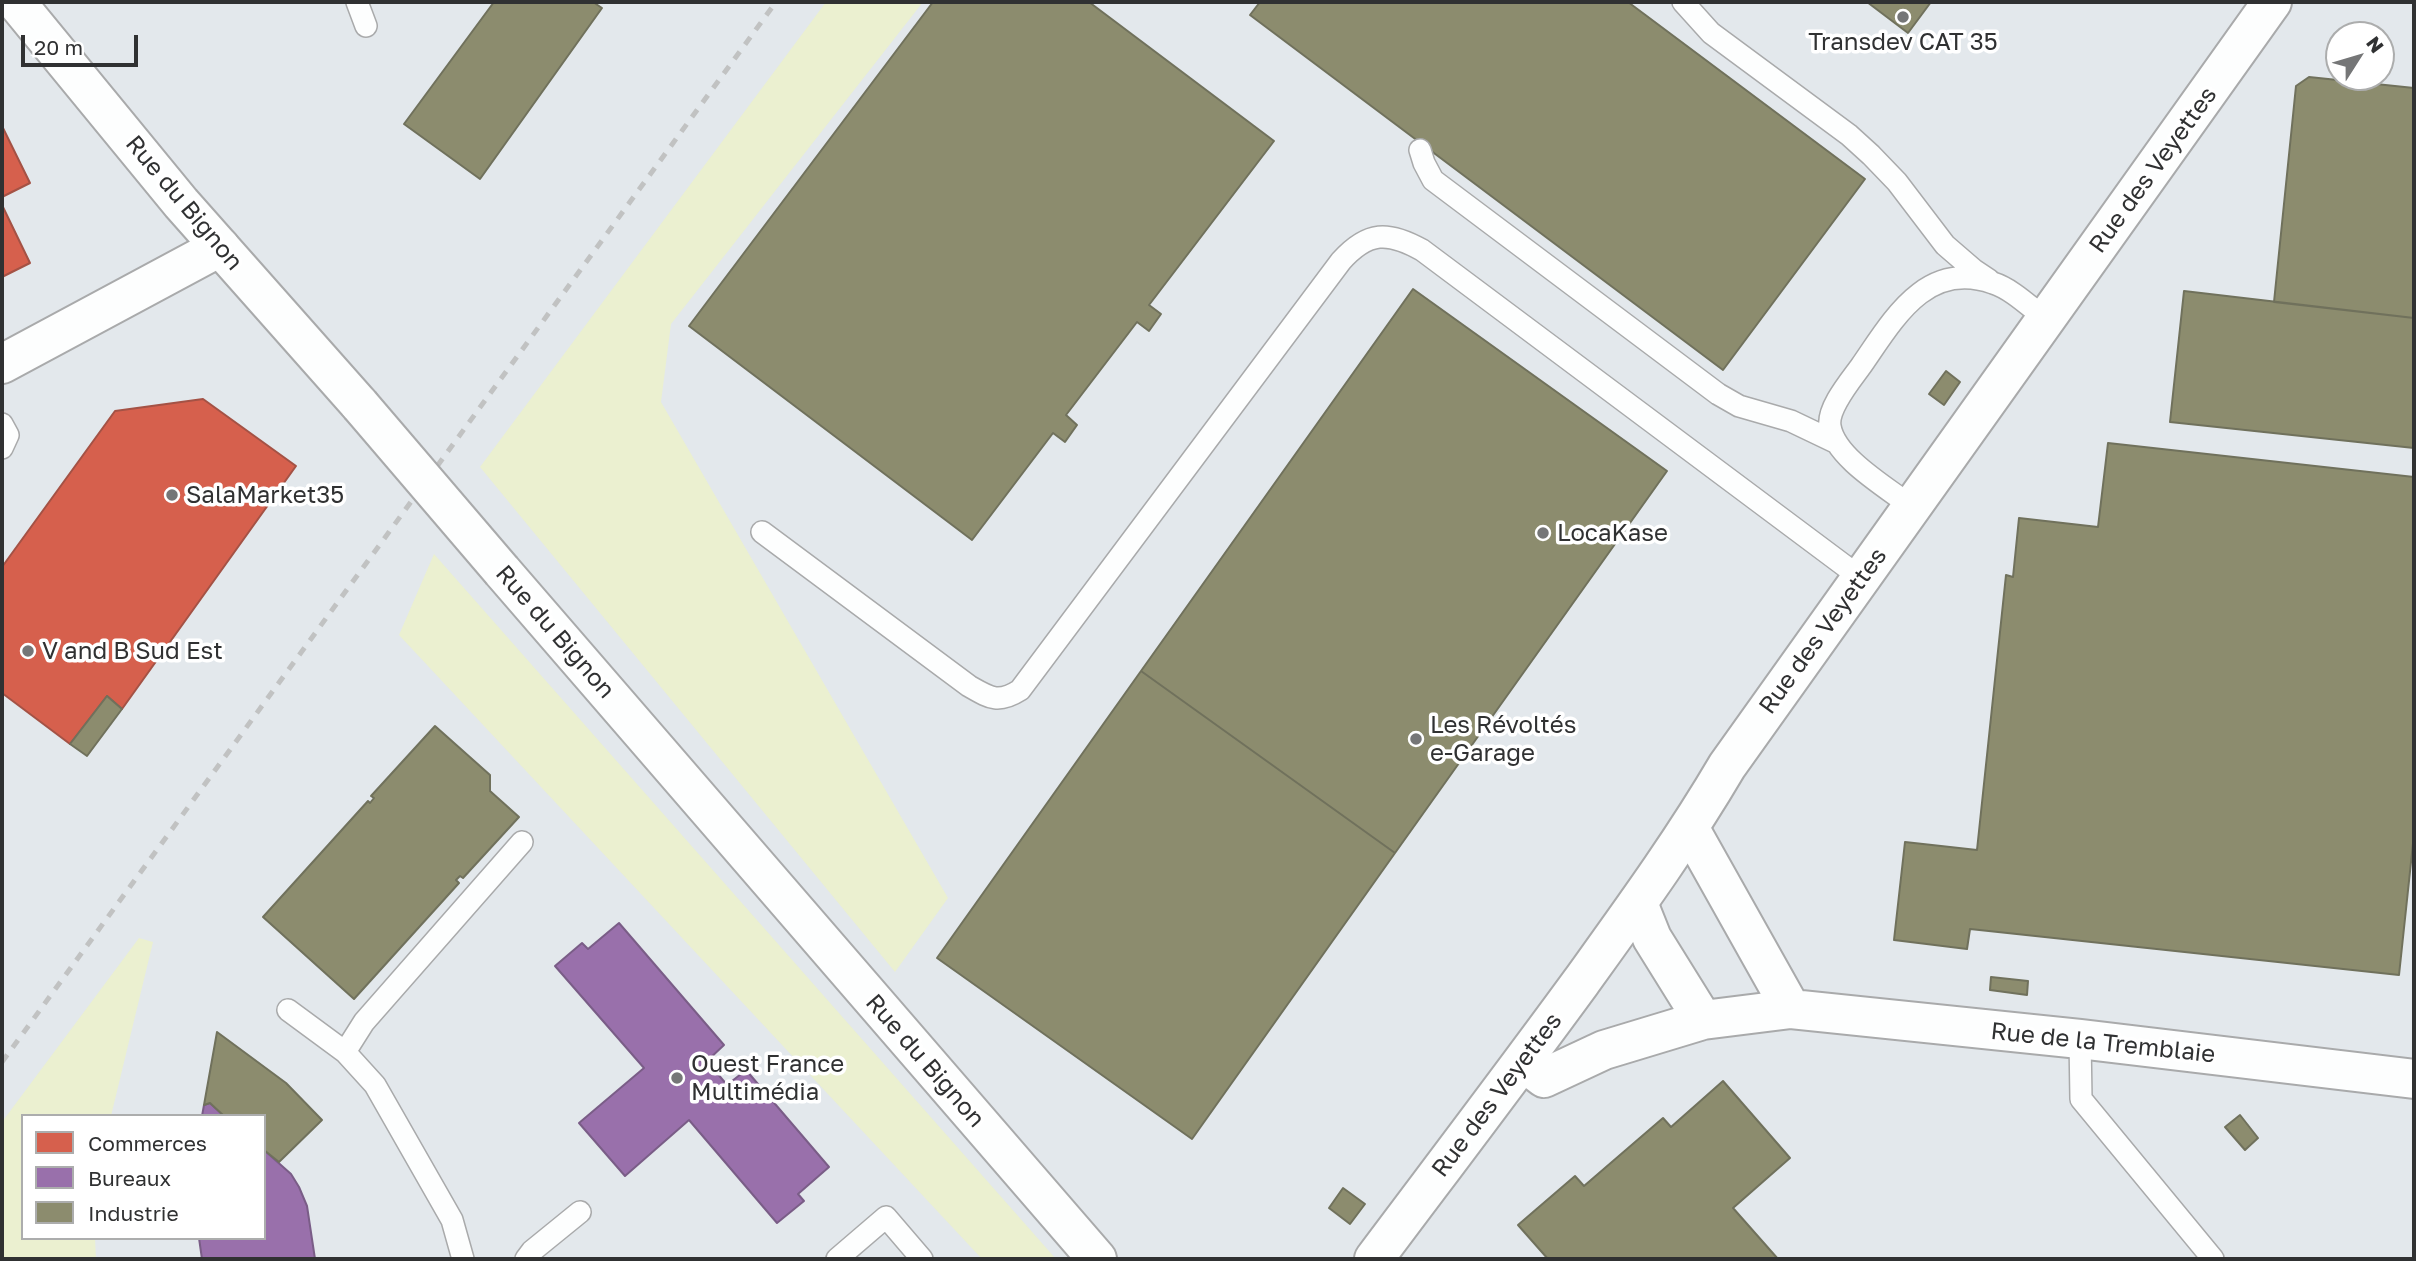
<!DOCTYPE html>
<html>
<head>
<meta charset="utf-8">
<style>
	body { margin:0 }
	#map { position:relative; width:2416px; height:1261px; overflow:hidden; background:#f4f5f7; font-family:"Golos Text",sans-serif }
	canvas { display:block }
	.frame { position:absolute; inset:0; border:4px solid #303132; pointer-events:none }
	.legend { position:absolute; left:21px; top:1114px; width:245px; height:126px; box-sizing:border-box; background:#fff; border:2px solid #acadad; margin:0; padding:9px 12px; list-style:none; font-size:21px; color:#303132 }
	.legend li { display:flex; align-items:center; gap:14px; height:35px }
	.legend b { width:35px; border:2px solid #acadad }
	.north { position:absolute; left:2325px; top:21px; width:70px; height:70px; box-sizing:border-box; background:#fff; border:2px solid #acadad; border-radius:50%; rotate:53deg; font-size:19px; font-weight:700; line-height:28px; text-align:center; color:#303132 }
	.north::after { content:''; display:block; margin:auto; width:24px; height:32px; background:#757677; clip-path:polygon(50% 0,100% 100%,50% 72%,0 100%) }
	.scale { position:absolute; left:21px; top:35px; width:117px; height:32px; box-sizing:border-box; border:4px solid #303132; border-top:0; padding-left:9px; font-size:21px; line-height:24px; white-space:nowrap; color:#303132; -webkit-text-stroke:5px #fff; paint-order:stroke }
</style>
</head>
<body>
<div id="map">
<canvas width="2416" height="1261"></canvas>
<div class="frame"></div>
<ul class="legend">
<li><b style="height:19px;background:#d6604d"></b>Commerces</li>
<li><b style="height:19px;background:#9970ab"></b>Bureaux</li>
<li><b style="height:19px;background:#8c8c6e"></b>Industrie</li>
</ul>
<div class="north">N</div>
<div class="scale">20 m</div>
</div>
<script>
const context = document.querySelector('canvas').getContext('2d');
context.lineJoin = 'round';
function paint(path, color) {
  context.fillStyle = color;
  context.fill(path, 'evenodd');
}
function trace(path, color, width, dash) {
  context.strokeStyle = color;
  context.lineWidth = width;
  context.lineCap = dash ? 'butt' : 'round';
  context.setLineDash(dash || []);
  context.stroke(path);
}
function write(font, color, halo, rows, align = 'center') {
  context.font = font + ' "Golos Text",sans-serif';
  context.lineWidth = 7;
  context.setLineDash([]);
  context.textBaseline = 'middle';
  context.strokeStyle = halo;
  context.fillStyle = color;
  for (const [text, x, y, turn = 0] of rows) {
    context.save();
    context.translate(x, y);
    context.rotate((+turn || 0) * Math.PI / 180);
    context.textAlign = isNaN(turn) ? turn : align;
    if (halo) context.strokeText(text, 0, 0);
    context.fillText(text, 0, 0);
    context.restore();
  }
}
const built = new Path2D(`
	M2,2h2412v1257h-2412zM2339,35h42v42h-42zM23,1116h241v122h-241z`);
const green = new Path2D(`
	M826,2h97l-252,322 -10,78 287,496 -53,74 -415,-505z
	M434,554l622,705h-74l-583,-624z
	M139,938l14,4 -42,174h-88v122h72l1,21h-94v-137z`);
const shops = new Path2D(`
	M2,126l28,57 -28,14z
	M2,205l28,58 -28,14z
	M203,399l93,67 -174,243 -15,-13 -37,48 -68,-51v-126l113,-156z`);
const offices = new Path2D(`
	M619,923l105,122 -17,16 20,24 19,-15 83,97 -31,27 6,7 -27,22 -88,-103 -64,56 -46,-53 65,-55 -89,-102 27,-23 6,6z
	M210,1103l14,13h-22l2,-11z
	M264,1150l27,24 8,13 8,19 8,53h-113l-3,-21h65z`);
const industry = new Path2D(`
	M494,2h99l9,6 -122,171 -76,-55z
	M933,2h156l185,139 -125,164 12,9 -12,17 -12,-9 -71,93 11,10 -12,17 -12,-9 -81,107 -283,-214z
	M1260,2h368l237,177 -142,191 -473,-355z
	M1867,2h64l-23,31z
	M2309,77l105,11v230l-140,-16 22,-216z
	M1413,289l254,182 -272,382 -254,-182z
	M2184,291l230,27v130l-244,-26z
	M1946,371l14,11 -16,23 -15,-11z
	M2108,443l306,34v357l-15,141 -429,-46 -3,20 -73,-9 11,-98 72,8 29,-275 7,2 6,-59 79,9z
	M1141,671l254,182 -203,286 -255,-181z
	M107,696l15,13 -35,47 -17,-12z
	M435,726l55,49v16l29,26 -56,61 -3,-2 -4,4 3,3 -105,116 -91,-82 105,-116 2,2 4,-5 -3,-2z
	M1991,977l37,4 -1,14 -37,-5z
	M217,1032l69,51 36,37 -43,42 -15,-12v-34h-40l-14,-13 -6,2z
	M1723,1081l67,77 -57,50 45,51h-230l-30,-34 57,-49 9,10 79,-68 8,9z
	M2240,1115l18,23 -13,12 -20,-23z
	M1343,1188l22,16 -15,20 -21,-16z`);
const lane = new Path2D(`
	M357,2l9,24
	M1683,2l28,31 138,102 22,20 26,27 48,63 29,25 15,10
	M1420,150l4,13 9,17 285,214 21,12 52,15 46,22
	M2,424l6,11 -6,13
	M1912,507c-24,-19 -77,-49 -82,-81 -3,-18 21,-46 31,-60 32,-46 65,-107 132,-83 19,6 37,24 53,36
	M762,532l207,154c21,12 29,18 51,4l321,-429c27,-30 47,-30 81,-11l439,328
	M288,1010l57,42 30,33 77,135 11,39
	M2080,1039l1,60 132,160
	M345,1052l19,-30 158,-180
	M526,1259l6,-8 48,-39
	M837,1259l49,-42 36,42`);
const street = new Path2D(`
	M2,364l218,-117
	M1690,829l101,180
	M1638,903l14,35 51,82
	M1523,1062l21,16 60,-28 99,-30 88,-11 289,30 334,40`);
const secondary = new Path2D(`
	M16,2l165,201 179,202
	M502,571l595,688
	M1374,1259c69,-92 139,-184 207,-277 51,-71 102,-141 146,-216l545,-764`);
const rail = new Path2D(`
	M2,1062l774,-1060`);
const secondaryBridge = new Path2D(`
	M360,405l142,166`);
const markers = [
	[1903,17,7,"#757677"],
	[172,495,7,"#757677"],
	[1543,533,7,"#757677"],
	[28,651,7,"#757677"],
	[1416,739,7,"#757677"],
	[677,1078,7,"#757677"]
];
const poiNames = [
	["Transdev CAT 35",1903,42,"center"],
	["SalaMarket35",186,495],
	["LocaKase",1557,533],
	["V and B Sud Est",42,651],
	["Les Révoltés",1430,725],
	["e-Garage",1430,753],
	["Ouest France",691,1064],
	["Multimédia",691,1092]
];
const streetNames = [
	["Rue des Veyettes",2153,170,-54],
	["Rue du Bignon",184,203,50],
	["Rue des Veyettes",1823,631,-54],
	["Rue du Bignon",555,632,49],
	["Rue de la Tremblaie",2103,1043,6],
	["Rue du Bignon",925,1061,49],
	["Rue des Veyettes",1497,1095,-53]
];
paint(built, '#e3e8ec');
paint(green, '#ebf0d0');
paint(shops, '#d6604d');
trace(shops, '#a45245', 2);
paint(offices, '#9970ab');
trace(offices, '#7a5d87', 2);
paint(industry, '#8c8c6e');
trace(industry, '#70715c', 2);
trace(lane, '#a9aaab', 24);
trace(street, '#a9aaab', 42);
trace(secondary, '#a9aaab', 42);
trace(lane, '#fdfefe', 21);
trace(street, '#fdfefe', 38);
trace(secondary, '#fdfefe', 38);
trace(rail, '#c1c2c2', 5, [9, 9]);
trace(secondaryBridge, '#a9aaab', 42, []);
trace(secondaryBridge, '#fdfefe', 38);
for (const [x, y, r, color] of markers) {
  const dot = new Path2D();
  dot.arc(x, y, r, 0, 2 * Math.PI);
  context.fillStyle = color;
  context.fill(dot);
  trace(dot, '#fff', 2.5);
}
write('24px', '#303132', '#fff', poiNames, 'left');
write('24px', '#303132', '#fff', streetNames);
</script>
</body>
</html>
